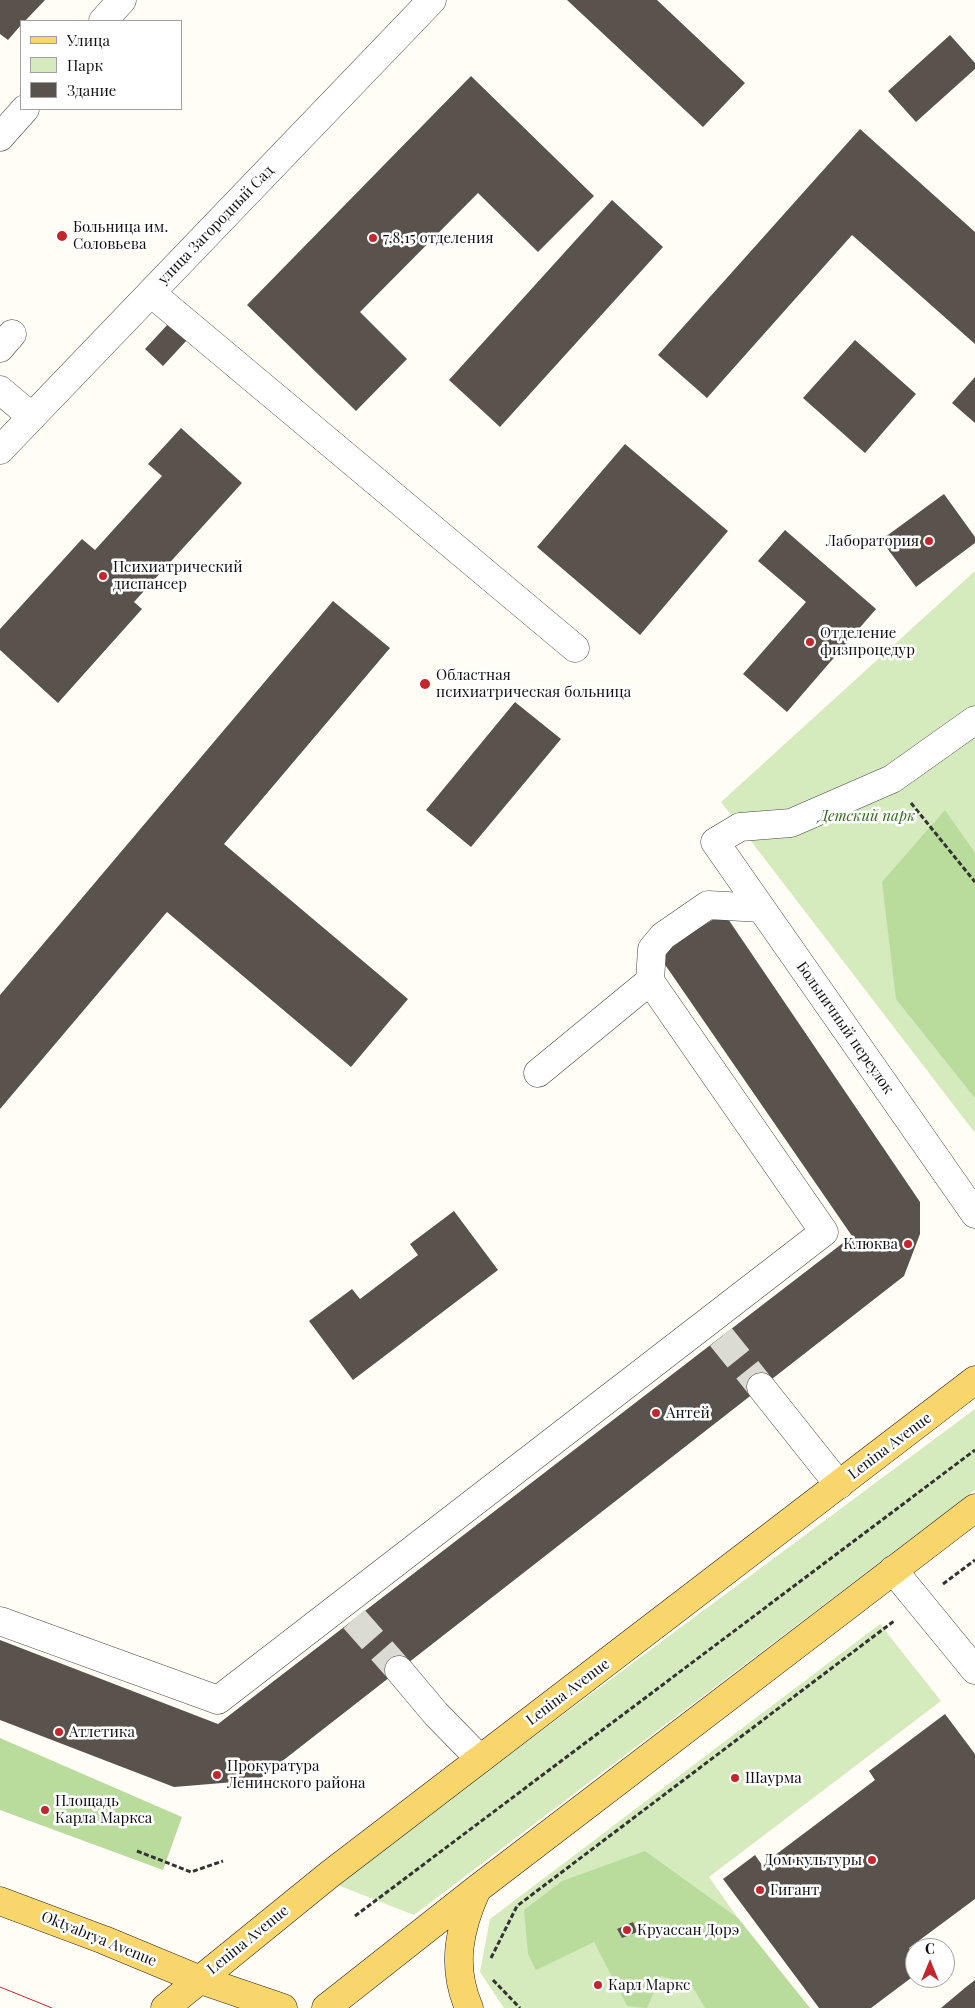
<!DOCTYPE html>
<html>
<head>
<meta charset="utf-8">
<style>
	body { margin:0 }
	#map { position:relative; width:975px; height:2008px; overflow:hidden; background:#fffdf5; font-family:"Playfair Display",serif }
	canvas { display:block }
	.legend { position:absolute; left:20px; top:20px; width:162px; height:90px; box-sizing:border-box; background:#fff; border:1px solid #a0a0a0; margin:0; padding:6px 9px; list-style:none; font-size:15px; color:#111 }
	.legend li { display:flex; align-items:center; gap:10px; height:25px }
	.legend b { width:25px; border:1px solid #a0a0a0 }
	.north { position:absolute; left:905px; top:1938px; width:50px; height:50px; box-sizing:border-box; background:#fff; border:1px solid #a0a0a0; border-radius:50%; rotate:0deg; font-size:14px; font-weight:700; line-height:20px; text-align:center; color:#111 }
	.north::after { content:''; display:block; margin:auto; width:18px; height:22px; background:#c4262e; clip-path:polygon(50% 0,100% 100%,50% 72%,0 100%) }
</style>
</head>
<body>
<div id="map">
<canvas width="975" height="2008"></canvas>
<ul class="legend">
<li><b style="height:6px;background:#f9d66b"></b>Улица</li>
<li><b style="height:14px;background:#d5ebbd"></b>Парк</li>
<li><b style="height:14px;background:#5a524d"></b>Здание</li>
</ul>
<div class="north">С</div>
</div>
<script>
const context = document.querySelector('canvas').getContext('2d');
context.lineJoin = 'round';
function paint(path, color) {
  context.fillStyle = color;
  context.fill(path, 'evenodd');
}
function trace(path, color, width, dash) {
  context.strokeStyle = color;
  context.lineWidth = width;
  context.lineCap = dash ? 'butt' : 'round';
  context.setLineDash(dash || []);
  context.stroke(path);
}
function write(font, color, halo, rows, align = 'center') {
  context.font = font + ' "Playfair Display",serif';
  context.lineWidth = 5;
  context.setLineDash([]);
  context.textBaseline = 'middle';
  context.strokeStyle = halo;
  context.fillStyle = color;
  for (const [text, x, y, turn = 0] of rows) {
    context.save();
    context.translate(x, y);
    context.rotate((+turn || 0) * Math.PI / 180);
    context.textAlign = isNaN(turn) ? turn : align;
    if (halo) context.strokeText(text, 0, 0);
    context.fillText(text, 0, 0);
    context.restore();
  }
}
const green = new Path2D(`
	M975,571v562l-254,-331z
	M975,1409v81l-561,425 -79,-31z
	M880,1624l61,77 -232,176 92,131h-297l-24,-36 10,-53z`);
const forest = new Path2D(`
	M945,810l30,43v245l-79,-99 -14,-117z
	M0,1738l182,79 -19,53 -163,-60z
	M645,1851l93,67 72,90h-105l-13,-22 -31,-10 -14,32 -20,-2 -33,-64 -58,28 -8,-16 -4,-44 38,-29z`);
const building = new Path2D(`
	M0,0h45l-20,21h-4v4l-13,15 -8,-6z
	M567,0h90l88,83 -42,44z
	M950,35l25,28v6l-59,53 -28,-31z
	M471,76l123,120 -56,56 -60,-59 -118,119 47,47 -51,52 -109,-106z
	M860,129l115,103v112l-123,-109 -145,163 -49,-43z
	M612,200l51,47 -163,180 -51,-47z
	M169,323l18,17 -24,26 -18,-17z
	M855,340l61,54 -51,59 -62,-55z
	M975,377v46l-23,-20z
	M181,428l61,55 -108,119 8,7 -84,94 -58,-53v-21l82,-90 13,11 67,-74 -14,-12z
	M625,444l103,87 -88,104 -103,-88z
	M944,494l31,43v6l-59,44 -35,-47z
	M785,530l91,79 -89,103 -44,-38 63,-72 -48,-41z
	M333,601l57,47 -166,196 184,155 -57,68 -184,-155 -167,197v-114z
	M515,702l46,37 -90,108 -45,-37z
	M724,913l196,289v32l-16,42 -646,504 -84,7 -174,-67v-80l218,84 634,-488 -195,-283z
	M454,1211l44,59 -145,110 -44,-59 43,-32 8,10 58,-44 -8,-11z
	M945,1714l30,40v145l-66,49 6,7v20l-44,33h-52l-96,-129 32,-24 7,10 113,-85 -6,-9z
	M633,1922l4,10 -15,6 -5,-9z
	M975,1980v28h-34l25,-21z`);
const minorTunnel = new Path2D(`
	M721,1337l40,50
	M354,1619l45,51`);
const path = new Path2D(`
	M911,803l64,79
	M943,1584l32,-24
	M137,1851l54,21 32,-11
	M355,1916l620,-466
	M491,1958l26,-52 377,-285
	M493,1980l27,28`);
const minor = new Path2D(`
	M103,21l19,-21
	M0,137l25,-28
	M151,293l424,355
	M0,348l12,-14
	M0,390l32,27
	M0,450l432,-450
	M975,720l-83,59 -101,44 -51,4 -25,15 260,372
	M538,1073l112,-92 2,-32 11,-13 45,-31 53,3
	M761,1387l78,98
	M893,1570l82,100
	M0,1621l218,79 606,-468 -174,-251
	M399,1670l37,44 44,45`);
const major = new Path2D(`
	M0,1901l104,39 94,39 85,29
	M165,2008l165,-134 645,-494
	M326,2008l151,-119 498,-381
	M469,2008c-18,-42 -10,-79 8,-119`);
const tram = new Path2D(`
	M0,1987l52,21`);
const markers = [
	[62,236,6,"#c4262e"],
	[373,238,5,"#c4262e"],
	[929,541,5,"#c4262e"],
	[103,576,5,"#c4262e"],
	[810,642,5,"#c4262e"],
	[425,684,6,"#c4262e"],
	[908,1244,5,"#c4262e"],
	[656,1413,5,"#c4262e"],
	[59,1732,5,"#c4262e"],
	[217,1775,5,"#c4262e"],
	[735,1778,5,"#c4262e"],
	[45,1810,5,"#c4262e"],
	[872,1860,5,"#c4262e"],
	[760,1890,5,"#c4262e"],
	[627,1930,5,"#c4262e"],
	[598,1985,5,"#c4262e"]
];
const streetNames = [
	["улица Загородный Сад",216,225,-46],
	["Больничный переулок",845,1028,55],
	["Lenina Avenue",890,1446,-37],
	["Lenina Avenue",568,1692,-37],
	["Oktyabrya Avenue",99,1939,22],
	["Lenina Avenue",248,1940,-39]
];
const poiNames = [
	["Больница им.",73,227],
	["Соловьева",73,244],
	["7,8,15 отделения",383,238],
	["Лаборатория",919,541,"right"],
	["Психиатрический",113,567],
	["диспансер",113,584],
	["Отделение",820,633],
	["физпроцедур",820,650],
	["Областная",436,675],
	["психиатрическая больница",436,692],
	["Клюква",898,1244,"right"],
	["Антей",666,1413],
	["Атлетика",69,1732],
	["Прокуратура",227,1766],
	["Ленинского района",227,1783],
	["Шаурма",745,1778],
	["Площадь",55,1801],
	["Карла Маркса",55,1818],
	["Дом культуры",862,1860,"right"],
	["Гигант",770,1890],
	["Круассан Дорэ",637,1930],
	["Карл Маркс",608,1985]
];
const parkNames = [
	["Детский парк",867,816]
];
paint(green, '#d5ebbd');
paint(forest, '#b9dc9c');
paint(building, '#5a524d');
trace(minorTunnel, '#dbdad3', 28, [28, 14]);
trace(minor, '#444', 29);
trace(major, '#222', 29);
trace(path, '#333', 3, [5, 2.5]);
trace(minor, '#fff', 28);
trace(major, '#f9d66b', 28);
trace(tram, '#c4262e', 1);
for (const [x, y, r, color] of markers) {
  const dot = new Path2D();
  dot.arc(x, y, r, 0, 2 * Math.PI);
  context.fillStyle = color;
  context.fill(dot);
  trace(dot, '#fff', 2);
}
write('15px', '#111', '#fff', streetNames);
write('15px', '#111', '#fff', poiNames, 'left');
write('italic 15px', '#2f6b1f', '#fff', parkNames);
</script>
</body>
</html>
